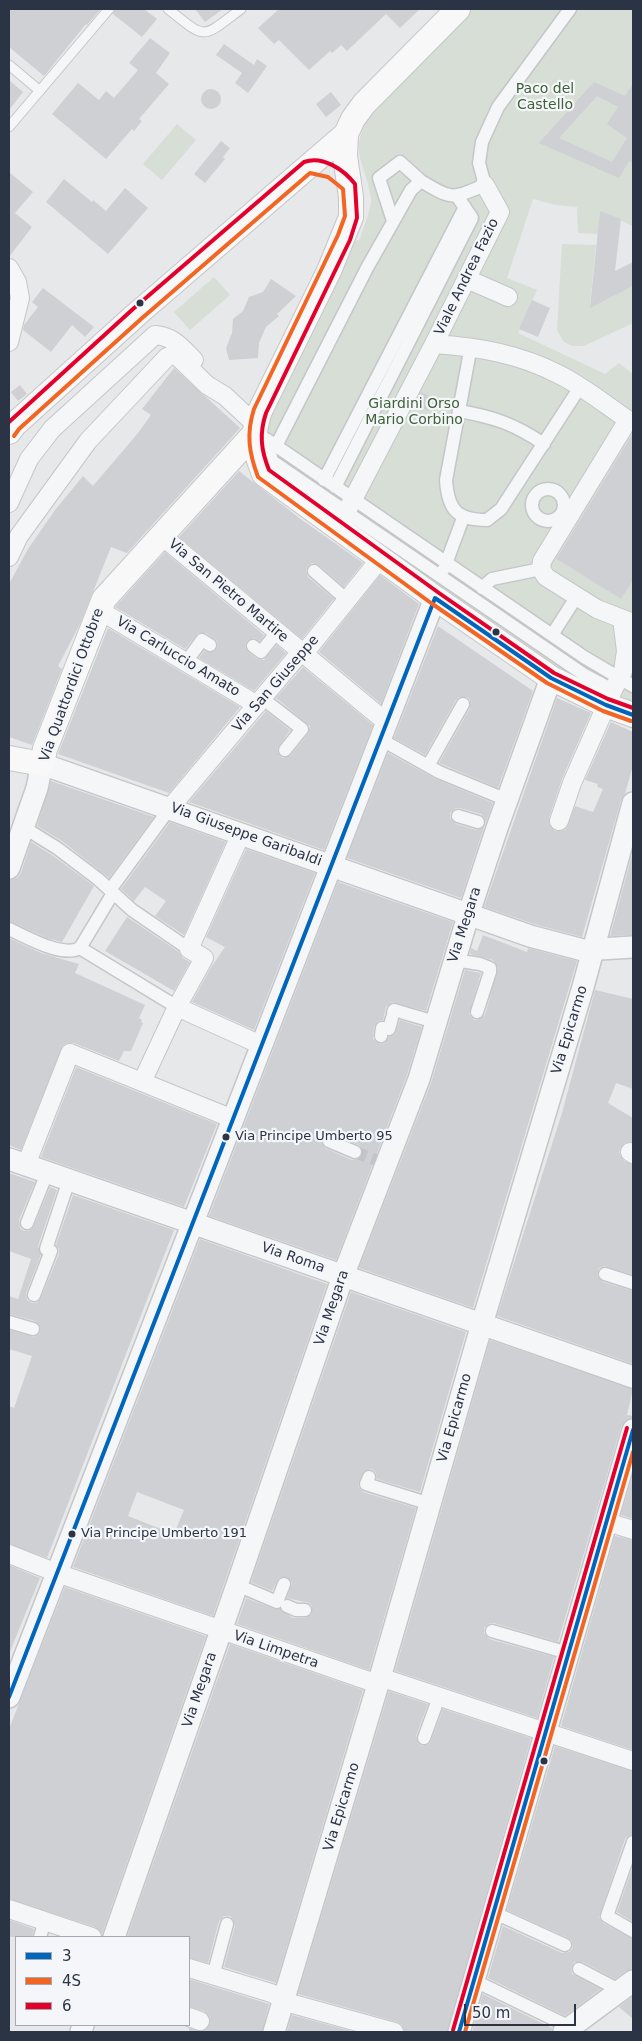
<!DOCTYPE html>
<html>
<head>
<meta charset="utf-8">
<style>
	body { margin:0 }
	#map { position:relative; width:642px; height:2041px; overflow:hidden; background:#e6e8ea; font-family:"DejaVu Sans",sans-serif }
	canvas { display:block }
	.frame { position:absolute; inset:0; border:10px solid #2b3445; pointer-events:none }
	.legend { position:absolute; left:15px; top:1936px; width:175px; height:90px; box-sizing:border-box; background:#f4f6f9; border:1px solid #a4a8b1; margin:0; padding:6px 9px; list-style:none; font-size:15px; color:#2b3445 }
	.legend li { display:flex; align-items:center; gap:10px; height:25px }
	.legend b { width:25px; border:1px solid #a4a8b1 }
	.scale { position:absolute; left:464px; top:2004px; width:112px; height:22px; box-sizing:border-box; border:2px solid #2b3445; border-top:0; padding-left:6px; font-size:15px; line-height:18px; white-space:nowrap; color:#2b3445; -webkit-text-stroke:4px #f4f6f9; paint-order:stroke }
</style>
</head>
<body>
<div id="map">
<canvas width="642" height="2041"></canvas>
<div class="frame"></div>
<ul class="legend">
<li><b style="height:6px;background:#0065bd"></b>3</li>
<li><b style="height:6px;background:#f26522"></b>4S</li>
<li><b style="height:6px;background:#e4002b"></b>6</li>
</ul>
<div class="scale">50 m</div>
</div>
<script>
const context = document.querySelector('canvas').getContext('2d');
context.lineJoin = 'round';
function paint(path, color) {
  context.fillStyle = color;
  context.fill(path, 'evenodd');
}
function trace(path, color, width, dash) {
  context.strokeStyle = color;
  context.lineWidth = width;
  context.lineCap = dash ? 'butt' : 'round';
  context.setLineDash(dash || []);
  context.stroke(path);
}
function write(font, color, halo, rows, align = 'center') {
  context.font = font + ' "DejaVu Sans",sans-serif';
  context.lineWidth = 4.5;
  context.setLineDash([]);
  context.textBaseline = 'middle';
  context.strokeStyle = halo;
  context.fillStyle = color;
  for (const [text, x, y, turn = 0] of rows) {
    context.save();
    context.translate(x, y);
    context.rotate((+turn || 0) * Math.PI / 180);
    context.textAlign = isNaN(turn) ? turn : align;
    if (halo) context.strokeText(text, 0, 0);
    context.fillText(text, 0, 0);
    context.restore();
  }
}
const green = new Path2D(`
	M472,9h161v217l-33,-15 -2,23 -20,-1 -1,-26 -21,-2 -23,-6 -26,79 30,12 -19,43 87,41 14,-11 14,11v59l-77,126 65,40 12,-22v132l-55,-26 -305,-211 -11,-45 92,-185 6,-3c3,-10 12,-32 11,-41 -6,-40 -24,-44 0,-85z
	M177,124l19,16 -34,40 -19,-16z
	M562,244l34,1 -6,59 2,2 41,-20v37l-49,23h-12l-8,-4 -7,-12z
	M214,277l16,18 -40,35 -16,-18z`);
const building = new Path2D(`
	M9,9h92l-14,16 -1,-1 -42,52 -35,-29z
	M115,9h29l13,10 -15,18 -29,-23z
	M195,9h28l-18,13z
	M279,9h141l-20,19 -14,-14 -39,37 -6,-6 -9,8 -2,-2 -21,19 -30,-30 -5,4 -16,-16z
	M150,38l20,15 -14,20 13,11 -30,35 3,2 -8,10 -2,-2 -26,30 -54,-45 26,-31 21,17 7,-9 8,7 24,-28 -9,-7z
	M224,44l30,21 3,-6 10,7 -19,27 -13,-10 7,-10 -26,-18z
	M9,80l14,12 -14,18z
	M594,82l31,14 8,-12v79l-4,-2 -10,17 -80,-35zM597,96l21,11 -11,17 20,14 -15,24 -53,-24z
	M201 99a10 10 0 1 1 20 0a10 10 0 1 1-20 0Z
	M331,92l10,13 -15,12 -10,-13z
	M221,141l9,7 -7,9 2,2 -20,24 -11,-9z
	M9,172l24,20 -18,21 17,14 -23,30z
	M64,179l28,23 1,-2 13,11 19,-23 23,20 -40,46 -62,-52z
	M600,211l21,8 -6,52 18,-9v24l-43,22z
	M271,279l25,17 -19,18 2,2 -13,11 -7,16 -1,15 -29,2 -3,-12 6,-15 1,-14 10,-8 6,-14 14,-5z
	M43,288l51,39 -9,10 -13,-12 -21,27 -28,-22 1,-5 14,-18 -6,-5z
	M532,300l18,8 -12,29 -19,-8z
	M174,368l66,60 -113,125 -16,-6 -31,77 -22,42 4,3 -30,76 -23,-8v-153l19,-35 27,-39 28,-34 10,10 45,-53 13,-18 -9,-6z
	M20,385l7,9 -9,7 -7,-9z
	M421,392l13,7 -6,12 -13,-7z
	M633,433v147l-12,19 -65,-40z
	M239,471l63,49 61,43 -19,24 -25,-22 -7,-2 -4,3 -2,4 2,7 26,22 -32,40 -123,-102z
	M165,552l99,83 -4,6 -7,-3 -6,3 -2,5 3,6 9,7 7,1 13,-15 9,8 -32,38 -55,-33 5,-7 9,1 5,-6 -1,-5 -11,-8h-8l-13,16 -70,-42z
	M380,575l39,29 -38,100 -62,-52z
	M438,626l95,65 -35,97 -59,-25 31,-55v-8l-3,-3h-8l-3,3 -31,55 -31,-17z
	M108,628l132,79 -71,86 -111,-39z
	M303,667l70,58 -49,125 -135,-48 77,-91 24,19 -13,19 3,7 3,2 8,-3 17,-21 2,-8 -34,-28z
	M557,698l34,15 -29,66 -13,39v6l6,7h6l5,-2 9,-23 18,6 10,-23 -6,-2 1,-3 -13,-4 26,-58 22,10v33l-8,29 -4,6 -39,137 -48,-13 -50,-17z
	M388,753l48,26 57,24 -7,19 -2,-5 -3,-3 -21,-6h-4l-6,5v5l6,6 20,6 8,-3 -23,71 -114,-40z
	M51,781l103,36 -45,61 -47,-37 -25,-15z
	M170,822l56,20 -42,93 -29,-19 11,-15 -21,-14 -11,14 -13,-12z
	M31,842l21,13 42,31 -32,56 -15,-4 -38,-17v-41l8,-2 4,-5z
	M246,849l69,24 -61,157 -62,-28 18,-33 15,-22 -19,-10z
	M632,855h1v80l-23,1z
	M338,882l115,40 -27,89 -34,-9 -6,5 -3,13 -5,1 -4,6 -1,12 7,5 5,-1 4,-6 6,-3 5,-14 22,7 -15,48 -71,185 -127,-44zM328,1133l31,12 4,6 -1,5 -3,3 -7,1 -27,-12 -4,-6 3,-7z
	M127,917l52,35 4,6 7,4 -16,29 -69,-40z
	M483,935l44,17 1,-4 49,13 -104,347 -114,-40 72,-185 34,-113 16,3 -12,41 5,6h4l7,-5 13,-47 -5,-8 -23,-6 1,-6 6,3z
	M9,938l32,15 38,11 -4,9 70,32 -6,13 3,2 -1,2 2,1 -12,28h-7l-5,10 -45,-18h-6l-5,2 -42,105 -12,-5z
	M595,990l38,9v90l-17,-6 -8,20 25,15v24l-8,1 -6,9 5,9 9,3v111l-29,-9 -5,2 -2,7 6,7 30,9v73l-136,-48 65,-203z
	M76,1067l141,57 -33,83 -143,-50z
	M9,1173l26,9 -16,38 1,8 4,3h5l5,-5 16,-39 7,3 -19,56 3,9 -15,38 1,7 5,3h4l5,-5 18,-44v-5l-3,-4 17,-50 101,35 -127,328 -38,-14v-138l5,2 18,-52 -23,-7v-19l25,7 5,-3 2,-6 -6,-7 -26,-7v-18l9,3 13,-40 -22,-8z
	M200,1239l127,45 -114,332 -140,-49zM137,1492l47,18 -10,24 -46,-18z
	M351,1292l115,40 -46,160 -43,-13 -1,-6 -4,-4 -8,2 -5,10 -1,5 5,6 53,16 -47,162 -132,-46 9,-26 28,11h6l13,9h12l7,-4v-8l-3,-3 -22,-5 5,-15 -5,-6 -8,1 -7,13 -21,-9z
	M490,1340l143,49 -6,26 6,1v2l-8,3 -4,6 -63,215 -64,-19h-4l-6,5v5l5,6 65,18 -17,61 -142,-47z
	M633,1474v45l-12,-4z
	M615,1536l18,4v210l-72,-24z
	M9,1565l31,13 -31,76z
	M65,1587l141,49 -104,298 -7,-7 -86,-28v-170z
	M230,1644l133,46 -87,293 -52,-16 11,-41 -2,-7 -3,-3h-6l-5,5 -11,42 -19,-5v-21h-62z
	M389,1691l39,13 -12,32 2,7 4,3 7,-2 2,-3 12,-32 88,29 -84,294h-43l-2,-7 -5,-3 -99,-28z
	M555,1746l78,25v63l-5,2 -3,3 -26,78 4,6 30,16v30l-7,2 -11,8 -32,-17h-9l-3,7 1,5 29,15 -36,27 -77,-38 15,-52 59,27 7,-1 4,-4 -1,-7 -4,-3 -61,-28z
	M633,1866v56l-16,-10z
	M9,1920l25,9 -2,8h-23z
	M189,1979l80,25 -7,28h-73v-4l12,3 5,-2 4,-9 -6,-9 -15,-4z
	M483,1994l69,34v2l-3,2h-77z
	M633,1996v23l-14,-12z
	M292,2015l63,17h-68z`);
const pedestrianTunnel = new Path2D(`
	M355,1152l21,8`);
const service = new Path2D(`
	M168,9c39,31 33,30 73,0
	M9,65l31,26
	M9,127l100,-118`);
const pedestrian = new Path2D(`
	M393,221l-14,-43 21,-16 21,19
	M471,346l-25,134c2,30 11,40 41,40l14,-11 79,-122
	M459,411c35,6 55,13 85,33
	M266,439l318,218 49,29
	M266,439l6,22 311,213 30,16
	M276,446l91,-178 44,-78 10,-9c32,19 30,18 64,4l-6,-22 3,-21 16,-35 72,-98
	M324,480l141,-273
	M335,487l137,-269 -15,-22
	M532 505a16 16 0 1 1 32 0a16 16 0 1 1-32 0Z
	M444,569l19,-51
	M314,571l33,29
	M482,588l10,-9 49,-10
	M552,635l25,-39
	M253,646l8,6 16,-20
	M186,662l16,-22 8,5
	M262,698l40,31 -17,21
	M380,739l59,33 68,28
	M428,766l35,-62
	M458,816l20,6
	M23,827l34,21 41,31 34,31 57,39
	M110,890l60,-82
	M113,893l-33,55 97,59
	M9,929c18,8 53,29 71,19
	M454,960l26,4 10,4v4l-13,40
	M393,1013l1,-3 41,12
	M381,1036l1,-8 7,1 3,-11
	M329,1141l26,11
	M27,1223l20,-50
	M605,1274l28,9
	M34,1295l17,-44 -5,-2 23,-69
	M9,1322l24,7
	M369,1477l-3,7 64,20
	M237,1585l40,17 7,-18
	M287,1606l9,4h9
	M492,1631l76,22
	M424,1738l15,-41
	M633,1842l-26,74 26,15
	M495,1913l70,32
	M40,1937l5,-16
	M579,1969l42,22
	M213,1976l14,-52
	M475,1981l95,46`);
const minor = new Path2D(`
	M9,268l8,14 3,16 -11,44
	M467,279l41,18
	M434,344c45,3 86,10 126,31 24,12 46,30 68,45l-86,141 -1,8 5,8 51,32 36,14
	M9,503l20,-44 23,-30 103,-94c18,1 27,13 39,25
	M338,528l96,-184 66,-132 -15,-27
	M162,536l224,186
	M9,557l10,-21 69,-95 79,-84 6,-2 5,2 29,28 18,11 30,28
	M99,610l158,95
	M170,808l125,-149 15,-13 70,-87
	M559,821l13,-38 41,-93 10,-19 3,-20 -4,-32
	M177,1007l27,-49 -15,-9 52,-115
	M233,1119l-91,-37 35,-75 84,38
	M630,1152l3,2
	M26,1165l44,-112 72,29
	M607,1522l26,8
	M9,1554l48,19 312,108 20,-1 244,81
	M9,1909l83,28
	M189,1968l82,25 22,11 101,28
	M189,2017l11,4`);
const tertiary = new Path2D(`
	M9,868l28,-80 5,-24 488,172 53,14 50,-3
	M9,1159l624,218
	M9,1697l426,-1099
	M114,1937l123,-352 106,-309 76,-197 49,-163 29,-88 54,-150
	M81,2032l2,-7
	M274,2032l105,-351 103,-357 101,-337 50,-184
	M459,2032l174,-602
	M564,2032l69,-51`);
const secondary = new Path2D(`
	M458,9l-94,95 -11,15 -7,15 -1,22 6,41v20l-22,54 -69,140c-9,26 -6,38 4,63l171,124 116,80 55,27 27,10
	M9,432l5,-7 123,-111 209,-180
	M9,758l33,6 3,-15 59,-150 149,-164`);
const bus1 = new Path2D(`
	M9,1697l426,-1099 116,80 55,27 27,10
	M459,2032l174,-602`);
const bus2 = new Path2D(`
	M14,436l5,-7 122,-110 169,-146 18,4 15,12 2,27 -7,19 -84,174c-8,25 -5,44 4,68l173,126 116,80 56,28 28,10
	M465,2032l168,-580`);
const bus3 = new Path2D(`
	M9,422l124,-113 171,-147c19,-7 40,8 51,22l2,34 -7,22 -84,173c-7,21 -5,37 3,57l170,123 115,80 54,26 25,9
	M453,2030l174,-602`);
const markers = [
	[140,303,4.5,"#2b3445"],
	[496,632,4.5,"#2b3445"],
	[226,1137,4.5,"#2b3445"],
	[72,1534,4.5,"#2b3445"],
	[544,1761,4.5,"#2b3445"]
];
const busNames = [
	["Via Principe Umberto 95",235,1137],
	["Via Principe Umberto 191",81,1534]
];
const parkNames = [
	["Paco del",545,89],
	["Castello",545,105],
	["Giardini Orso",414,404],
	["Mario Corbino",414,420]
];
const streetNames = [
	["Viale Andrea Fazio",467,277,-64],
	["Via San Pietro Martire",228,591,40],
	["Via Carluccio Amato",178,657,31],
	["Via San Giuseppe",276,684,-49],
	["Via Quattordici Ottobre",72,685,-70],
	["Via Giuseppe Garibaldi",246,835,20],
	["Via Megara",465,925,-72],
	["Via Epicarmo",570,1030,-73],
	["Via Roma",293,1258,19],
	["Via Megara",332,1308,-71],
	["Via Epicarmo",455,1418,-74],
	["Via Limpetra",276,1650,19],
	["Via Megara",200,1690,-71],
	["Via Epicarmo",342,1807,-73]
];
paint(green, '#d6ded6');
paint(building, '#ced0d3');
trace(pedestrianTunnel, '#c1c4c9', 12, [12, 6]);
trace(service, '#c4c6c8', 11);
trace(pedestrian, '#c4c6c8', 15);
trace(minor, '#c4c6c8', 20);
trace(tertiary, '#c4c6c8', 24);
trace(secondary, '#c4c6c8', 26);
trace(service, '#f5f6f7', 9);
trace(pedestrian, '#f5f6f7', 12);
trace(minor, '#f5f6f7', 18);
trace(tertiary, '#f5f6f7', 21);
trace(secondary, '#f8f8f8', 24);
trace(bus1, '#0065bd', 4);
trace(bus2, '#f26522', 4);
trace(bus3, '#e4002b', 4);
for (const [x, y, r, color] of markers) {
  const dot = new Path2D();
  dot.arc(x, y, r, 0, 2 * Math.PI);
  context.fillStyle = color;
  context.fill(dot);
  trace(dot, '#f4f6f9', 2);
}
write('13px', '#2b3445', '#f4f6f9', busNames, 'left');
write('14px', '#3f6138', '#f4f6f9', parkNames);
write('14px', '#2b3445', '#f4f6f9', streetNames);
</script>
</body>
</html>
